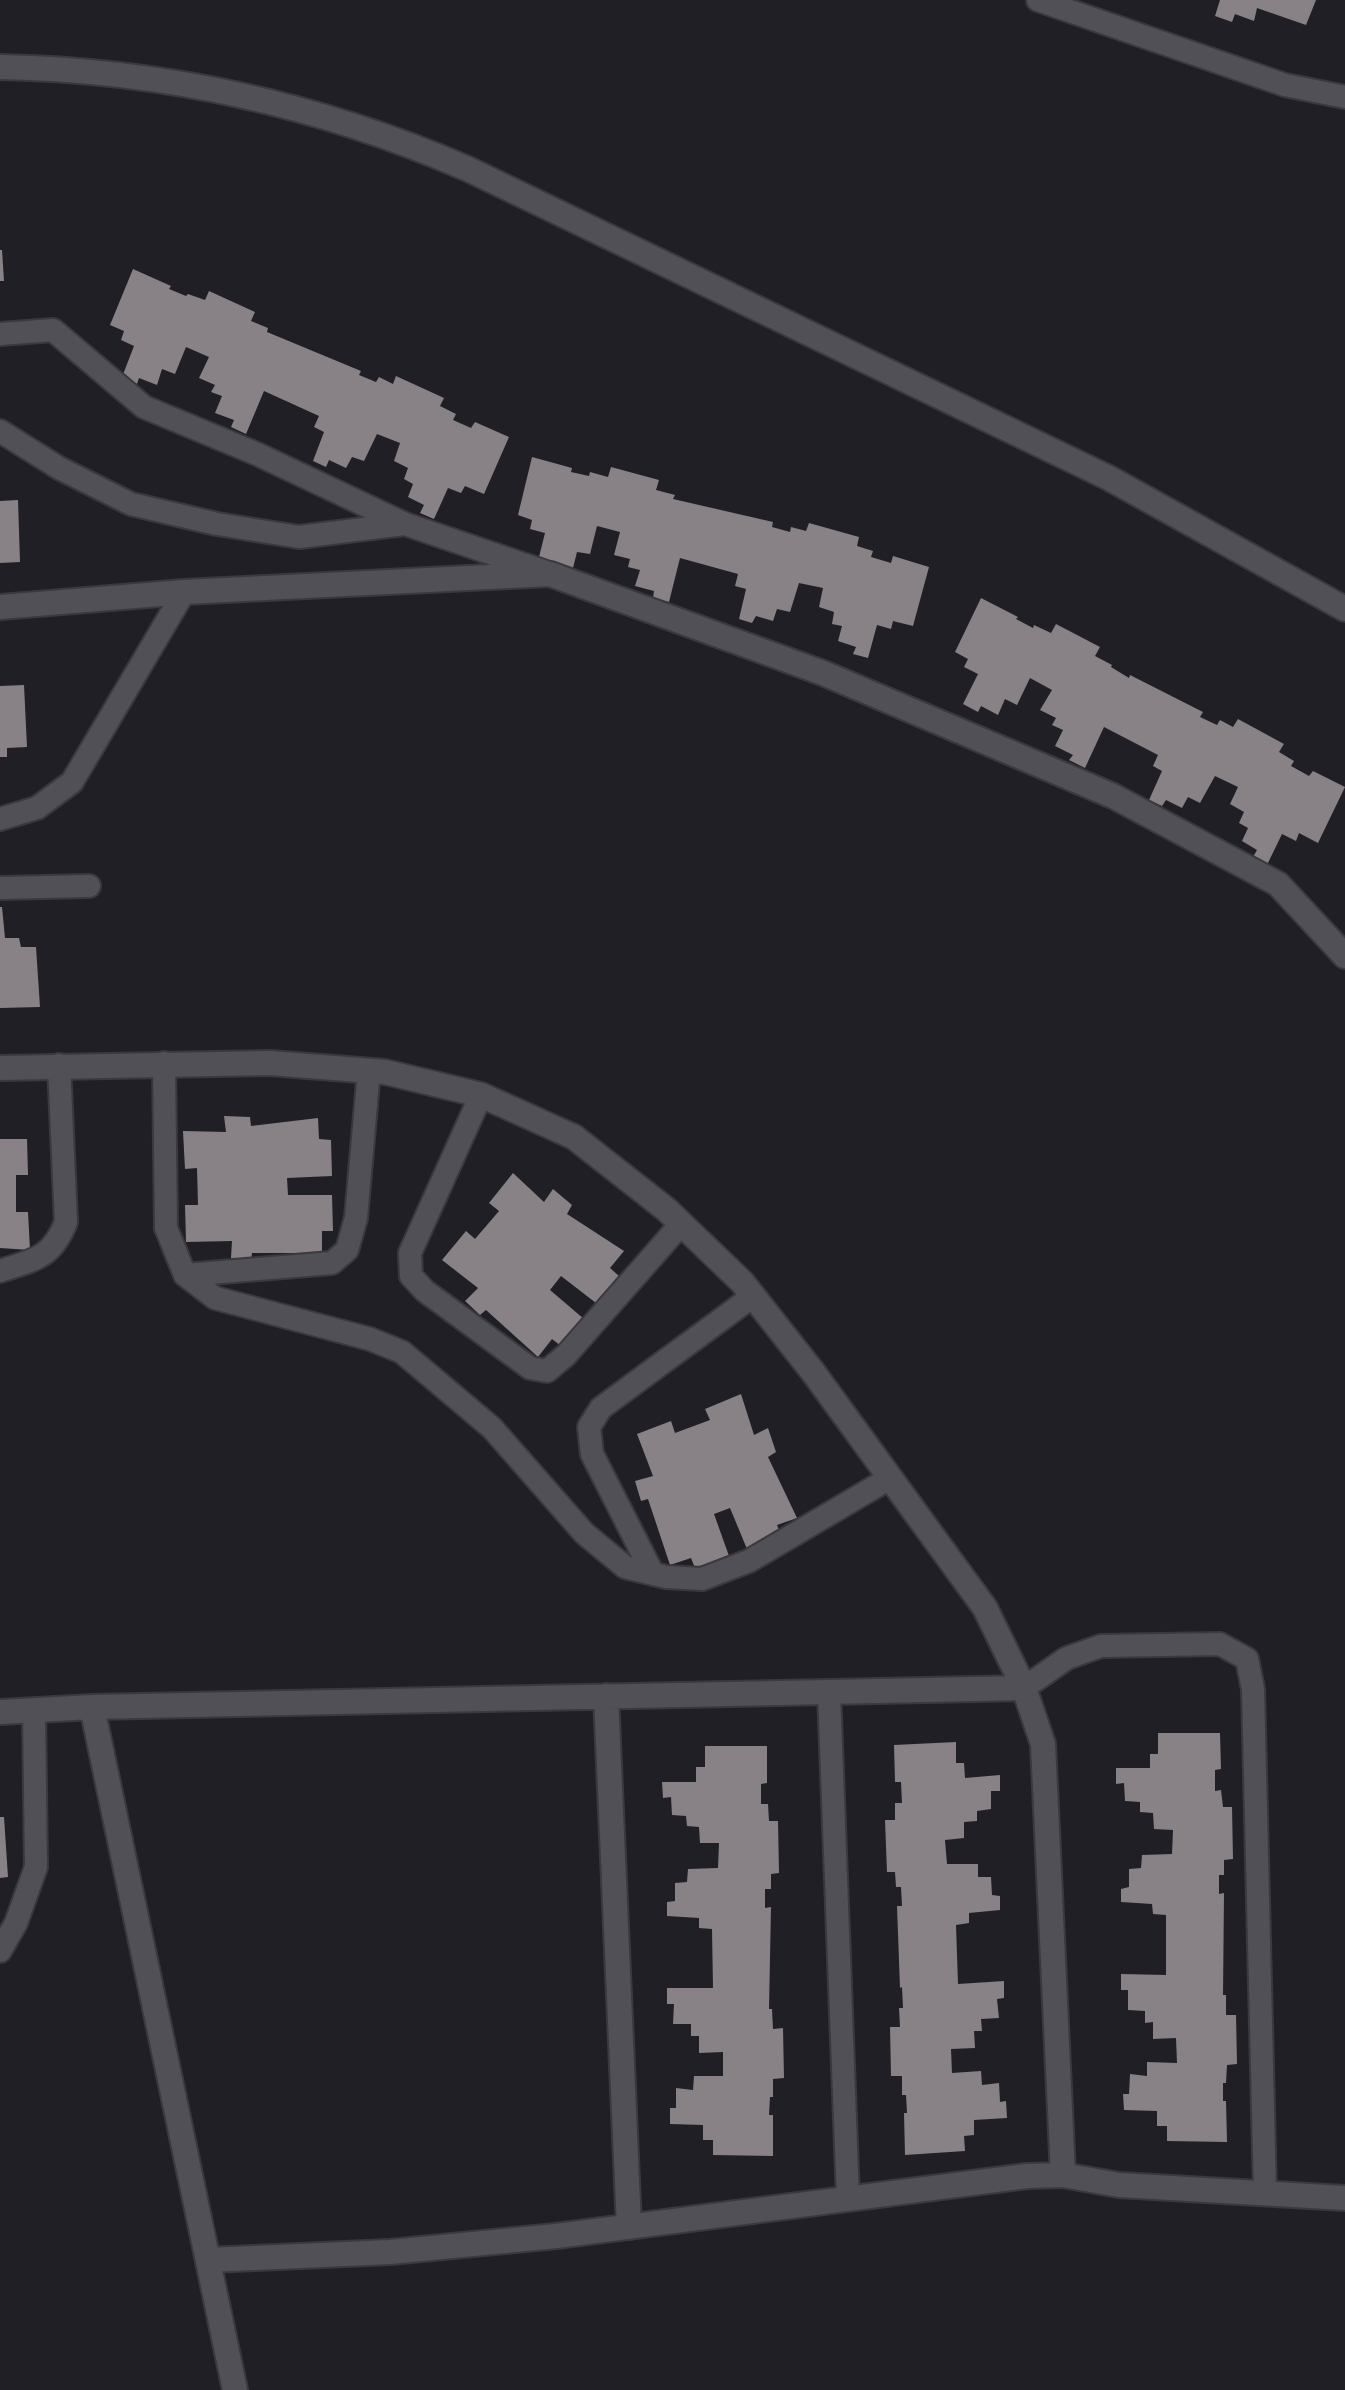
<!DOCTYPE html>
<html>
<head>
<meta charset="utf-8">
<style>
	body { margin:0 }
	canvas { display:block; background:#1f1f25 }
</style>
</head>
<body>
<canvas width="1345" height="2390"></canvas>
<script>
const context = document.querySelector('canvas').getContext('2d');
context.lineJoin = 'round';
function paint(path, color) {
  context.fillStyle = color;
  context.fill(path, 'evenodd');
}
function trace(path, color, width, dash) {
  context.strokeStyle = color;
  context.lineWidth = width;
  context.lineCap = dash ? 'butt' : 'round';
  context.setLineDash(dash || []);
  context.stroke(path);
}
const building = new Path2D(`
	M1220,0h96l-10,25 -49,-17 -3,13 -19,-7 -3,8 -17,-6z
	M0,250h2l2,31h-4z
	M133,269l38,17 -2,3 17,7 2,-2 17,6 4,-9 46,21 -4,9 17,7 -1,4 94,39 -2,4 17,7 3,-5 14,7 3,-8 48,22 -4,8 16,8 -3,6 18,8 4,-6 34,15 -25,57 -19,-8 -4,7 -13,-5 -14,31 -14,-6 4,-8 -16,-8 5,-13 -9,-5 4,-11 -14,-7 6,-18 -23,-9 -13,27 -12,-4 -6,11 -17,-8 -3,7 -13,-6 11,-29 -10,-5 5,-11 -55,-25 -18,43 -15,-7 3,-7 -19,-7 7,-17 -11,-4 4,-7 -16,-7 10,-21 -23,-10 -11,27 -13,-5 -5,16 -18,-7 -2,6 -15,-7 12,-31 -13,-6 3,-9 -14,-6z
	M532,457l40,11 -1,4 18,4 1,-4 18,5 3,-10 48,13 -3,10 19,5 -2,4 100,23 -1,5 18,5 1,-5 15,4 3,-8 50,14 -2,9 16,5 -2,6 20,6 2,-7 36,11 -16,59 -20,-5 -2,8 -14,-4 -9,33 -15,-4 3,-7 -18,-6 4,-15 -10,-2 2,-12 -15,-5 4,-19 -24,-5 -9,29 -13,-3 -4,12 -17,-5 -4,7 -13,-4 7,-30 -11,-3 3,-12 -58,-16 -11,44 -16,-4 1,-7 -19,-5 5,-16 -12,-3 2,-8 -16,-4 6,-23 -23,-6 -7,28 -13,-2 -4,16 -18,-5 -18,2 8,-32 -15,-4 2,-9 -14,-5z
	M18,500l2,62 -20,1v-62z
	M981,598l37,19 -2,2 17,9 1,-3 17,8 5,-9 44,23 -5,9 17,9 -1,2 18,11 1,-3 73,37 -3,5 17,8 3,-5 13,7 5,-8 46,25 -5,8 15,9 -3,5 18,10 4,-5 32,16 -27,56 -19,-10 -3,8 -14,-7 -15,31 -14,-8 4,-7 -15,-9 6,-13 -9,-5 5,-11 -14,-8 8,-17 -23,-11 -15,27 -12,-6 -6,11 -16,-8 -4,6 -13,-6 13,-29 -9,-5 5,-11 -54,-28 -19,41 -16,-8 4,-5 -18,-9 8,-16 -11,-5 4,-7 -16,-8 12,-20 -22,-12 -13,27 -12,-6 -7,16 -17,-9 -3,6 -15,-8 15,-30 -14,-7 4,-8 -13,-7z
	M24,685l3,62 -20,1v9h-7v-71z
	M0,907h2l3,31h14l2,9h15l4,60 -40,1z
	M224,1116l26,1 1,9 67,-8 1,21 12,1 1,36 -45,2 1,17h44l1,36h-11v22h-70l-1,7 -20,-2 1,-17 -46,1 -1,-37h13l-1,-37 -12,1 -2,-38 43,1z
	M0,1139h27l1,36h-12v37h12l2,38 -30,-2z
	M513,1173l31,29 9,-13 19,16 -5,9 57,37 -14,17 9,8 -23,27 -35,-27 -11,14 34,29 -23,27 -9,-7 -14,18 -52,-47 -6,5 -15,-14 13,-13 -36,-28 24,-29 9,8 24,-28 -10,-8z
	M741,1394l13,41 14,-7 8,24 -8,5 29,61 -20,7 4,11 -34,13 -17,-41 -16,6 15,42 -34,12 -4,-10 -21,7 -22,-66 -7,2 -6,-20 18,-5 -16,-42 34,-13 4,12 35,-13 -5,-11z
	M1158,1733h62l1,36 -6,1v21l6,-1 2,17h9l1,52 -9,1v15h-5v19l5,-1 -1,102h3v20h10l1,49 -10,1 -1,18h-3v18h3l1,41 -60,-1v-15h-10v-15l-33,-1 -1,-16h6l1,-20 17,2v-14l30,1 -1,-25 -23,1v-17l-8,1v-12l-17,-1v-20h-7v-16l45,1v-60l-13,-1 -1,-10 -31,-2v-13l8,-2v-18l12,-1 1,-13 30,-1 1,-24 -19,-1 -1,-16 -13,-1v-10l-15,-1 -1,-18 -8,1v-16h34v-14h8z
	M956,1742v21h8l1,15 35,-3v16h-9v18l-14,2v10l-13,1v16l-19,2 2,24h31v13h13l1,18 8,1v14l-31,3v10l-13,2 2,59 46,-3v17l-7,1 2,19 -18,1 1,12h-8l1,17 -24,1 1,24 29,-2 1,14 17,-2 1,19 6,-1 1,17 -33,2v15l-10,1 1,15 -60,4 -1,-42h3l-1,-18h-4v-19h-11l-1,-49h10l-1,-19h4l-1,-21 -2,1 -3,-82h5l-1,-19h-5l-1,-15h-8l-2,-52h10v-17h7l-1,-21h-6l-1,-37z
	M705,1746h62v37l-6,1v20h7l1,17h9l1,52 -8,1v15h-6v19l6,-1 -2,102h3l1,20 10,-1 1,50 -11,1v18h-3l-1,18h4v41l-60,-1v-15h-10v-15l-33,-1v-16h6v-20l17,2 1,-14h29v-24l-24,1v-17h-8v-12h-18l1,-20h-7v-16h46l-1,-59 -13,-1v-10l-32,-2v-14l8,-1v-18l12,-1 1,-13 30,-1 1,-25h-19l-1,-16 -12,-1 -1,-10 -14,-1 -1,-18 -8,1 -1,-16h34v-15h9z
	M0,1817h4l4,60 -8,1z`);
const service = new Path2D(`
	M1038,0l247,85 60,12
	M0,334l53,-4 91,77 113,47 148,70 144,49
	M0,431l59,37 72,36 86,20 82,13 105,-13
	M0,819l37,-11 35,-26 112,-190
	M0,888l89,-2
	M164,1063l2,165 19,47 30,23 155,41 32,13 90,76 92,105 41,34 41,10 36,2 47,-18 141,-83
	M481,1095l-71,158 1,23 14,15 105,77 17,3 19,-16 115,-131
	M0,1271c34,-11 52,-13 66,-49l-7,-157
	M185,1275l147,-12 15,-13 9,-32 13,-148
	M653,1574l-61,-120 -3,-27 12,-19 152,-112
	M1024,1688l43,-30 34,-12 119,-2 27,15 6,30 12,505
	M829,1692l19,507
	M0,1951l16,-28 20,-56 -2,-157`);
const minor = new Path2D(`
	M0,607l184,-15 366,-18 273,99 290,123 165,88 67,72
	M0,1068l270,-5 115,9 96,23 93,42 93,73 75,72 71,90 172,236 39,80 19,56 20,431
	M606,1696l23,531
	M92,1707l143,683
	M0,1712l92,-5 932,-19
	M209,2260l181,-8 166,-16 471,-60 36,-1 56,10 226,13`);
const tertiary = new Path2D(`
	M0,67c162,3 320,38 468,102l641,309 236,131`);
paint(building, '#888185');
trace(service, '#39393e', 26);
trace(minor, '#39393e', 28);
trace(tertiary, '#39393e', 28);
trace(service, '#505056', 22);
trace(minor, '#505056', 24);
trace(tertiary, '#505056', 24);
</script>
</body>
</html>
